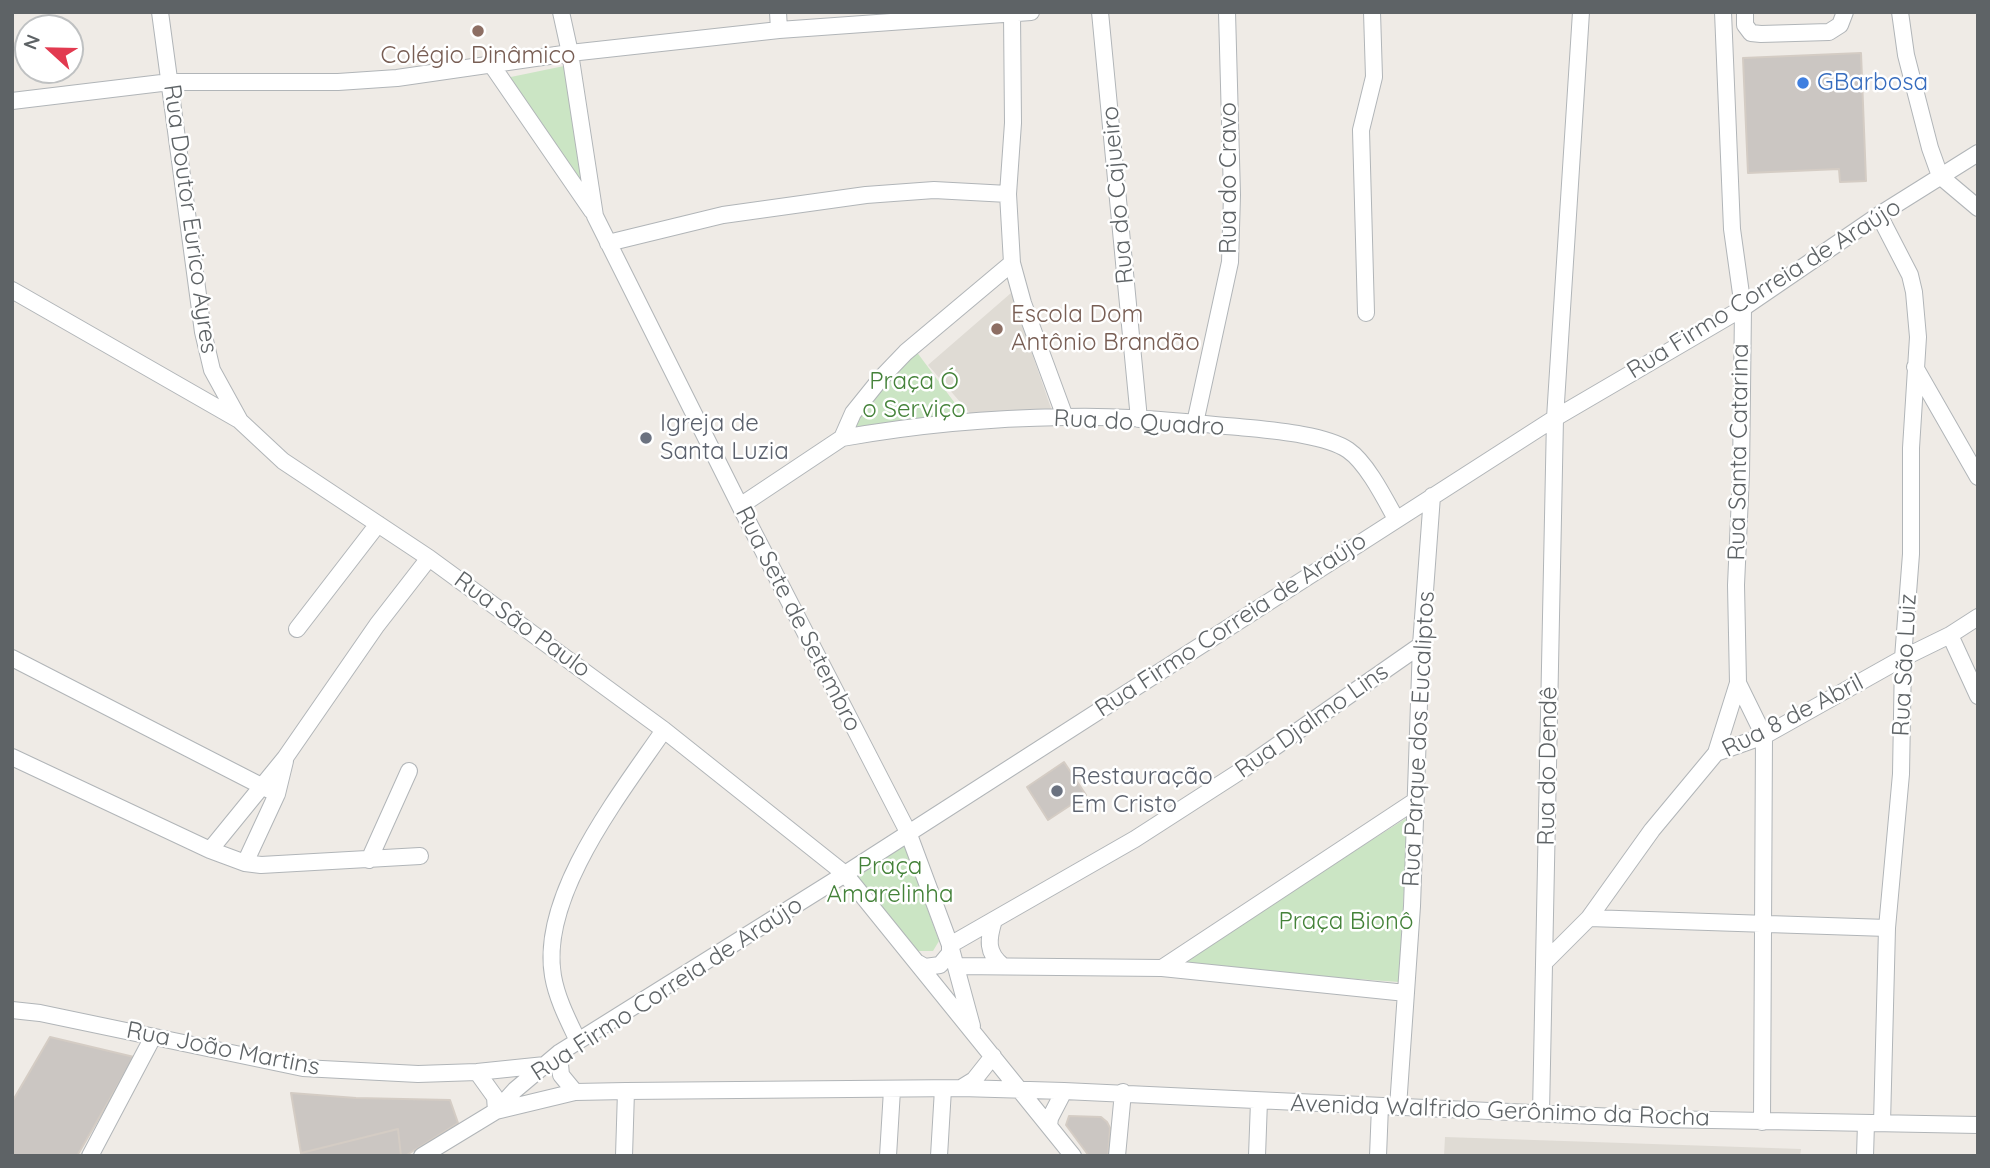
<!DOCTYPE html>
<html>
<head>
<meta charset="utf-8">
<style>
	body { margin:0 }
	#map { position:relative; width:1990px; height:1168px; overflow:hidden; background:#efebe6; font-family:Quicksand,sans-serif }
	canvas { display:block }
	.frame { position:absolute; inset:0; border:14px solid #5e6366; pointer-events:none }
	.north { position:absolute; left:14px; top:14px; width:70px; height:70px; box-sizing:border-box; background:#fff; border:2px solid #bfc1c2; border-radius:50%; rotate:292deg; font-size:19px; font-weight:700; line-height:28px; text-align:center; color:#5e6366 }
	.north::after { content:''; display:block; margin:auto; width:24px; height:32px; background:#e23a50; clip-path:polygon(50% 0,100% 100%,50% 72%,0 100%) }
</style>
</head>
<body>
<div id="map">
<canvas width="1990" height="1168"></canvas>
<div class="frame"></div>
<div class="north">N</div>
</div>
<script>
const context = document.querySelector('canvas').getContext('2d');
context.lineJoin = 'round';
function paint(path, color) {
  context.fillStyle = color;
  context.fill(path, 'evenodd');
}
function trace(path, color, width, dash) {
  context.strokeStyle = color;
  context.lineWidth = width;
  context.lineCap = dash ? 'butt' : 'round';
  context.setLineDash(dash || []);
  context.stroke(path);
}
function write(font, color, halo, rows, align = 'center') {
  context.font = font + ' Quicksand,sans-serif';
  context.lineWidth = 5;
  context.setLineDash([]);
  context.textBaseline = 'middle';
  context.strokeStyle = halo;
  context.fillStyle = color;
  for (const [text, x, y, turn = 0] of rows) {
    context.save();
    context.translate(x, y);
    context.rotate((+turn || 0) * Math.PI / 180);
    context.textAlign = isNaN(turn) ? turn : align;
    if (halo) context.strokeText(text, 0, 0);
    context.fillText(text, 0, 0);
    context.restore();
  }
}
const education = new Path2D(`
	M1011,293l41,118 -78,7 -46,-53z
	M1445,1137l356,12 -1,7h-356z`);
const green = new Path2D(`
	M564,66l23,133 -81,-121z
	M916,351l50,67 -117,16 3,-15z
	M1408,817l-9,165 -226,-16z
	M903,841l36,100 -6,10h-20l-62,-77z`);
const building = new Path2D(`
	M1861,53l5,128 -26,1 -1,-13 -91,4 -5,-115z
	M1064,762l22,33 -38,25 -21,-33z
	M50,1037l84,20 -57,99h-65v-54z
	M291,1093l65,5 94,2 8,23 -53,33h-4l-3,-27 -97,24z
	M1069,1116l32,1 6,5 3,6 -2,28h-19l-23,-31z
	M398,1129l3,27h-100v-3z`);
const minor = new Path2D(`
	M160,12l43,320 9,38 27,49
	M561,12l9,41 25,163 145,290 168,326 42,113 22,81
	M778,12l1,18
	M1100,12l39,407
	M1745,12v13l6,8 10,1 68,-2 11,-7 5,-13
	M1900,12l6,43 24,93 10,28 38,32
	M1012,14l1,109 -5,71 4,69 11,40 42,114
	M491,64l101,147
	M12,101l158,-19h168l59,-4 173,-25 209,-23 252,-18
	M1879,215l31,60 4,17 4,45 -7,111v106l-8,104 -2,116 -14,154 -5,195
	M608,243l115,-28 143,-20 68,-5 74,4
	M12,290l227,130 44,41 146,97 235,172 181,144 228,282
	M1366,313l-5,-183 13,-53 -2,-65
	M1915,367l63,110
	M1195,423l35,-161 2,-67 -5,-183
	M842,438c73,-13 148,-20 222,-21 59,-2 117,5 175,10 28,3 86,7 109,23 19,13 37,49 48,69
	M740,506l102,-68 11,-25 29,-36 24,-25 106,-89
	M297,629l81,-105
	M1950,635l28,61
	M12,658l265,136
	M1738,683l26,53 -2,386
	M1716,753l22,-70 -2,-98 5,-111 2,-166 -11,-79 -9,-217
	M12,757l198,93 35,13 16,2 159,-9
	M210,850l75,-92 92,-133 52,-67
	M369,860l40,-89
	M245,863l32,-69 8,-33
	M1589,918l63,-88 64,-77 48,-17 139,-78 47,-23 28,-18
	M994,920c-6,19 -8,33 9,46
	M918,963l7,4 15,-2 10,-12v-8l185,-106 104,-67 182,-127
	M1544,963l45,-45 298,10
	M956,966l206,2 244,25
	M1162,968l253,-167
	M12,1010l28,3 263,55 115,6 59,-2 68,-7
	M578,1041c-10,-21 -21,-42 -25,-65 -14,-80 68,-183 111,-246
	M559,1053l2,22 14,17
	M477,1072l18,25 1,14
	M961,1088l13,-8 19,-24
	M1398,1107l14,-201 9,-261 11,-149
	M496,1111l19,-21 44,-37 286,-179 710,-456 188,-110 136,-93 99,-62
	M1541,1113l14,-695 26,-406
	M1049,1126l1,-8 14,-27
	M90,1156l63,-119
	M422,1156l74,-45 79,-19 51,-1 335,-3 103,3 595,28 319,6
	M624,1156l2,-65
	M888,1156l4,-66
	M939,1156l4,-67
	M1117,1156l6,-64
	M1257,1156l2,-55
	M1378,1156l2,-50
	M1865,1156l1,-33`);
const markers = [
	[478,31,7,"#8d6e63"],
	[1803,83,7,"#3f7fe0"],
	[997,329,7,"#8d6e63"],
	[646,438,7,"#6b7280"],
	[1057,791,7,"#6b7280"]
];
const educationNames = [
	["Colégio Dinâmico",478,56],
	["Escola Dom",1011,315,"left"],
	["Antônio Brandão",1011,343,"left"]
];
const shopNames = [
	["GBarbosa",1817,83]
];
const streetNames = [
	["Rua do Cravo",1229,178,-90],
	["Rua do Cajueiro",1118,195,-95],
	["Rua Doutor Eurico Ayres",190,219,82],
	["Rua Firmo Correia de Araújo",1764,289,-32],
	["Rua do Quadro",1139,423,3],
	["Rua Santa Catarina",1739,452,-89],
	["Rua Sete de Setembro",798,619,63],
	["Rua São Paulo",522,625,36],
	["Rua Firmo Correia de Araújo",1231,625,-33],
	["Rua São Luiz",1905,665,-87],
	["Rua 8 de Abril",1793,716,-27],
	["Rua Djalmo Lins",1312,721,-35],
	["Rua Parque dos Eucaliptos",1419,739,-87],
	["Rua do Dendê",1548,766,-89],
	["Rua Firmo Correia de Araújo",667,989,-33],
	["Rua João Martins",223,1049,11],
	["Avenida Walfrido Gerônimo da Rocha",1500,1111,2]
];
const parkNames = [
	["Praça Ó",914,382],
	["o Serviço",914,410],
	["Praça",890,867],
	["Amarelinha",890,895],
	["Praça Bionô",1346,922]
];
const worshipNames = [
	["Igreja de",660,424],
	["Santa Luzia",660,452],
	["Restauração",1071,777],
	["Em Cristo",1071,805]
];
paint(education, '#dfdbd4');
paint(green, '#cbe5c4');
paint(building, '#cbc6c2');
trace(building, '#d4ccc4', 2);
trace(minor, '#b1b5b8', 18);
trace(minor, '#fff', 16);
for (const [x, y, r, color] of markers) {
  const dot = new Path2D();
  dot.arc(x, y, r, 0, 2 * Math.PI);
  context.fillStyle = color;
  context.fill(dot);
  trace(dot, '#fff', 2.5);
}
write('24px', '#785e54', '#fff', educationNames);
write('24px', '#366cbe', '#fff', shopNames, 'left');
write('24px', '#5e6366', '#fff', streetNames);
write('24px', '#448239', '#fff', parkNames);
write('24px', '#5b616d', '#fff', worshipNames, 'left');
</script>
</body>
</html>
